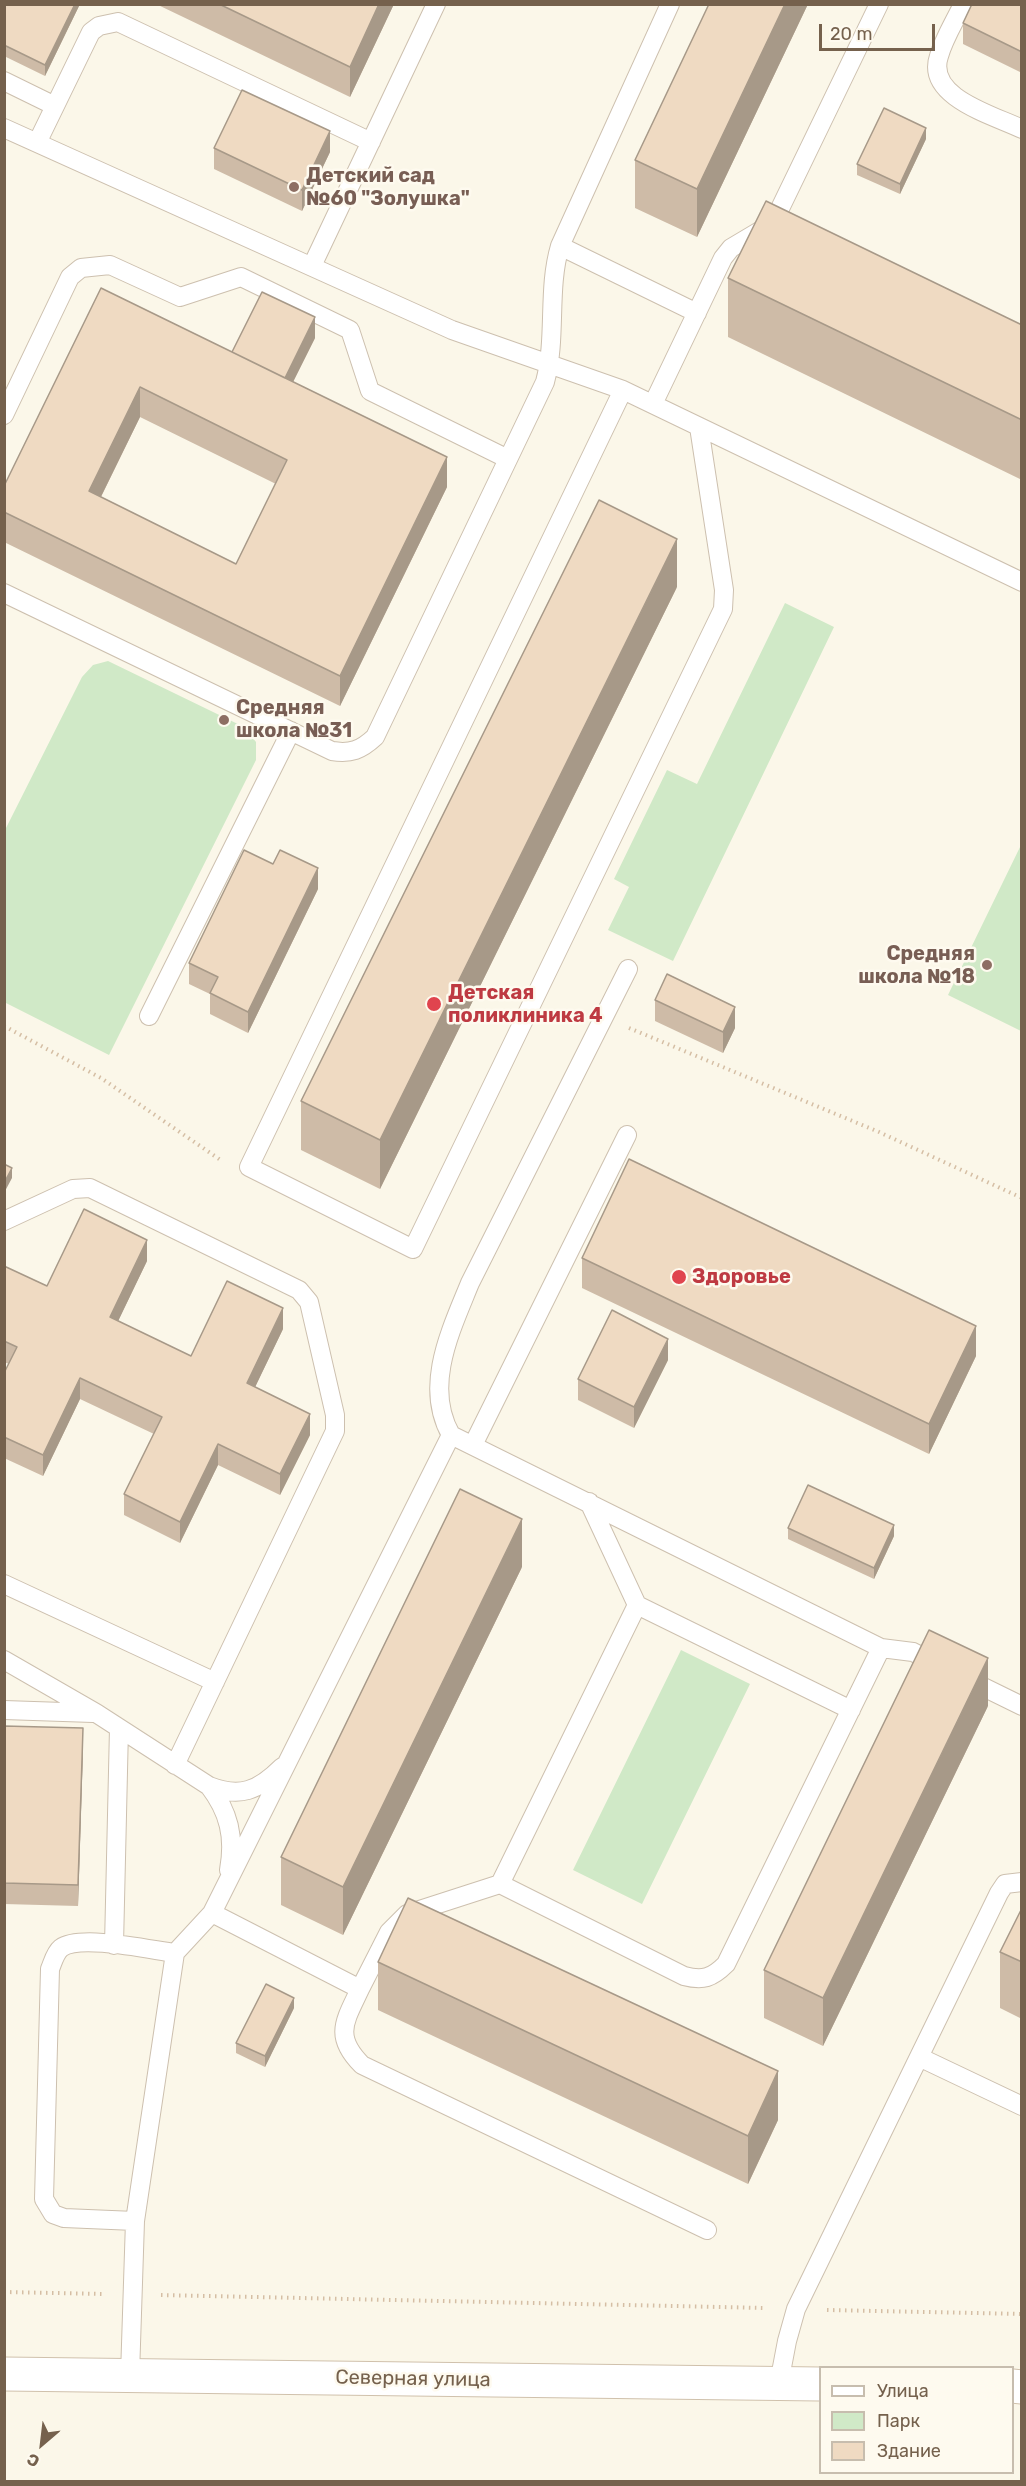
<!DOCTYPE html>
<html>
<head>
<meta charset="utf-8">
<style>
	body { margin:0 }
	#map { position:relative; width:1026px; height:2486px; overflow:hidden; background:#fbf7e9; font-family:Rubik,sans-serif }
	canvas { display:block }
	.frame { position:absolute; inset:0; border:6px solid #75614d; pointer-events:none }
	.legend { position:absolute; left:819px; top:2366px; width:195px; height:108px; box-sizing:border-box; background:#fefaef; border:2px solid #c7bdae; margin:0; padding:8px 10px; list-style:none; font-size:18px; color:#75614d }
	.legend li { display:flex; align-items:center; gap:12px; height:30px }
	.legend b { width:30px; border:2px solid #c7bdae }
	.north { position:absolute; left:12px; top:2414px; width:60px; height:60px; -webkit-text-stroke:4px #fefaef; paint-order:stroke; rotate:208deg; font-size:16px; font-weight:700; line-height:24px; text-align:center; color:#75614d }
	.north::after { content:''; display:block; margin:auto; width:21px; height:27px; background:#75614d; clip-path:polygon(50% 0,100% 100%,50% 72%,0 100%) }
	.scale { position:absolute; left:819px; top:24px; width:116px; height:27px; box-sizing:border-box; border:3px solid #75614d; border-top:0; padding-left:8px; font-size:18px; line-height:21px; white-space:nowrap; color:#75614d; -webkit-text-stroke:4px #fefaef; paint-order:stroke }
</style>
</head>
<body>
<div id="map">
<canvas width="1026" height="2486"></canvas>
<div class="frame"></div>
<ul class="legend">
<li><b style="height:8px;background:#fff"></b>Улица</li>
<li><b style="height:16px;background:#d0e9c7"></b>Парк</li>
<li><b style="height:16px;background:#efdac2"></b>Здание</li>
</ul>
<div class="north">С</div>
<div class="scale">20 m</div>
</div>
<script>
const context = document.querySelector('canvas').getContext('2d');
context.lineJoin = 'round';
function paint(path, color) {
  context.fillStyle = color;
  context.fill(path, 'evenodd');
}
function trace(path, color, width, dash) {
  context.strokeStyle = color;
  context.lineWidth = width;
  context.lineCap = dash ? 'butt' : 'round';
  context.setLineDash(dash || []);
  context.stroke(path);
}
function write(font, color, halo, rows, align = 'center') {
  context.font = font + ' Rubik,sans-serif';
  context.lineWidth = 5;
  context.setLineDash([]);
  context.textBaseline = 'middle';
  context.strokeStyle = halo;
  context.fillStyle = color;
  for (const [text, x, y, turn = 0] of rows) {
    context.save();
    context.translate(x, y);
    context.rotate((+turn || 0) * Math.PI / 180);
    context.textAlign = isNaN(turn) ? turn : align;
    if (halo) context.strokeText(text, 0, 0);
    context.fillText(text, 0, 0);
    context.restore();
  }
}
const green = new Path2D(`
	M785,603l49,24 -161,334 -65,-31 21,-43 -15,-8 53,-109 30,14z
	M108,661l136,66 12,15v18l-147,295 -105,-53 1,-172 77,-153 11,-12z
	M1021,845l1,186h-1l-73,-36z
	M681,1650l69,34 -108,220 -69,-34z`);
const path = new Path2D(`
	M4,1026l97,52 121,83
	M629,1028l250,104 143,66
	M4,2292l99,2
	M161,2295l605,13
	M827,2310l195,4`);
const service = new Path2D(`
	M963,4c-8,17 -19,34 -24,52 -14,41 54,59 83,73
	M4,81l51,25
	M4,128l448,202 171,60 399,192
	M37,143l54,-111 8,-6 19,-4 253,120
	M560,246l137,67
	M312,266l124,-262
	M623,390l-374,777 164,82 310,-640 1,-19 -25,-163
	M653,404l70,-146 8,-10 42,-25 106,-219
	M4,415l66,-138 11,-9 29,-3 70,32 61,-20 109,53 20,61 138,68
	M4,593l328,158c19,3 29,-1 43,-14l170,-355c12,-45 2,-92 15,-136l110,-242
	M149,1016l142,-285
	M4,1221l69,-32 17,-1 209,102 10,12 26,113v16l-160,334
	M451,1435l430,213 32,4 26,13
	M473,1445l154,-310
	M4,1584l211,98
	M637,1605l214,105
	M4,1660l92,53 113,73c20,26 26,51 20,84
	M967,1679l55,27
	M4,1710l89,3
	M209,1786c31,12 49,5 73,-19
	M500,1884l137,-279 -48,-103
	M212,1913l148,76 29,-57 18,-18 93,-30 184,92c19,5 28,2 42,-12l155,-316
	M114,1945l5,-217
	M360,1989c-15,32 -27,47 2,76l345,165
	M919,2057l103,49
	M135,2221l-71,-3 -11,-4 -9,-15 6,-230c3,-7 5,-16 11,-21 19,-14 90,2 114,5
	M130,2375l5,-154 40,-268 37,-40 239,-478c-28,-49 0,-105 19,-152l158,-314
	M779,2383l8,-42 9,-32 203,-416 6,-9 17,-2`);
const secondary = new Path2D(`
	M4,2374l816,10
	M1012,2386l10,1`);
const wall = new Path2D(`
	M4,4h76l-35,72 -41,-20z
	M156,4h238l-44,93z
	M709,4h99l-111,233 -62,-29v-48z
	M1022,4v69l-59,-29v-21z
	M926,139l-26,55 -43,-19v-11z
	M214,148l116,4 -28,59 -88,-42z
	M728,278l294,47v155l-294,-143z
	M101,288l131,64 83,-14 -22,44 154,105 -107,219 -336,-164v-56zM140,417l136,67 -40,80 -135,-67z
	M677,587l-297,602 -79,-39v-49z
	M318,889l-70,144 -38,-19v-20l-21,-10v-21z
	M655,1000l80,28 -12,25 -68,-32z
	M582,1258l394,98 -47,98 -347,-166z
	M147,1261l-29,60 73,35 92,-27 -28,58 55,48 -30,60 -62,-30 -38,78 -56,-28v-21l30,-60 -74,-35 -37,77 -39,-18v-85l5,-9 -5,-2v-96l43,20z
	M668,1360l-34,68 -56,-28v-21z
	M788,1528l106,8 -20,43 -86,-40z
	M522,1567l-179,368 -62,-30v-48z
	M988,1706l-165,340 -59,-28v-48z
	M4,1726l79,23 -5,157 -74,-2z
	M1022,1908v111l-22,-11v-56z
	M378,1962l400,158 -30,64 -370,-174z
	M294,2008l-29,59 -29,-14v-10z`);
const shadedWall = new Path2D(`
	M75,4h5l-35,72v-11z
	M379,4h15l-44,93v-30z
	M785,4h23l-111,233v-48z
	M926,128v11l-26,55v-10z
	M330,131v21l-28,59v-21z
	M315,317v21l-34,68v-21z
	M140,387v30l-51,104v-30z
	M447,457v30l-107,219v-30z
	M677,539v48l-297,602v-49z
	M318,868v21l-70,144v-21z
	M735,1007v21l-12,25v-21z
	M12,1168v10l-8,15v-10z
	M147,1240v21l-37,77v-21z
	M283,1308v21l-36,75v-21z
	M976,1326v30l-47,98v-30z
	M668,1339v21l-34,68v-21z
	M80,1378v21l-37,77v-21z
	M310,1414v21l-30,60v-21z
	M218,1444v21l-38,78v-21z
	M522,1519v48l-179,368v-48z
	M894,1525v11l-20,43v-11z
	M988,1658v48l-165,340v-48z
	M83,1728v21l-5,157v-21z
	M294,1998v10l-29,59v-11z
	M778,2071v49l-30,64v-48z`);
const building = new Path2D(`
	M4,4h71l-30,61 -41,-20z
	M219,4h160l-29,63z
	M709,4h76l-88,185 -62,-29z
	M972,4h50v48l-59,-29z
	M242,90l88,41 -28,59 -88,-42z
	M884,108l42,20 -26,56 -43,-20z
	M766,201l256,124v95l-294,-142z
	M101,288l346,169 -107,219 -336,-164v-26zM140,387l147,73 -51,104 -147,-73z
	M262,292l53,25 -30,61 -53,-26z
	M599,500l78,39 -297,601 -79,-39z
	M244,850l29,14 7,-14 38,18 -70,144 -38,-19 8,-16 -29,-14z
	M667,974l68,33 -12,25 -68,-32z
	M629,1159l347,167 -47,98 -347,-166z
	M4,1164l8,4 -8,15z
	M84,1209l63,31 -37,77 81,39 36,-75 56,27 -36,75 63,31 -30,60 -62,-30 -38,78 -56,-28 38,-77 -82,-39 -37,77 -39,-18v-64l13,-26 -13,-6v-75l43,20z
	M612,1310l56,29 -34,68 -56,-28z
	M808,1485l86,40 -20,43 -86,-40z
	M460,1489l62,30 -179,368 -62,-30z
	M929,1630l59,28 -165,340 -59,-28z
	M4,1726l79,2 -5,157 -74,-2z
	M408,1898l370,173 -30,65 -370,-174z
	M1022,1908v54l-22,-10z
	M266,1984l28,14 -29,58 -29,-13z`);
const markers = [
	[294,187,6,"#8d6e63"],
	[224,720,6,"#8d6e63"],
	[987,965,6,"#8d6e63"],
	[434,1004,8,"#e0444e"],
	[679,1277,8,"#e0444e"]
];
const educationNames = [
	["Детский сад",306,176],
	["№60 \"Золушка\"",306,199],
	["Средняя",236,708],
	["школа №31",236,731],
	["Средняя",975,954,"right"],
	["школа №18",975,977,"right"]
];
const healthNames = [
	["Детская",448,993],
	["поликлиника 4",448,1016],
	["Здоровье",692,1277]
];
const streetNames = [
	["Северная улица",413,2379,1]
];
paint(green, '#d0e9c7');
trace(service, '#cdc0af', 20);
trace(secondary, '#d0c1ac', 35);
trace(path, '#d5bea4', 4, [1.5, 4.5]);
trace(service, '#fff', 18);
trace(secondary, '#fff', 33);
paint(wall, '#cebba7');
paint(shadedWall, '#a79988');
paint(building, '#efdac2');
trace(building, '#a79988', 1.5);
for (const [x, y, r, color] of markers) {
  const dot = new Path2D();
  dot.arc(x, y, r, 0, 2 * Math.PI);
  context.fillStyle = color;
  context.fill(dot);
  trace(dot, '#fefaef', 2);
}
write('bold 20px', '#785e54', '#fefaef', educationNames, 'left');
write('bold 20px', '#be3a42', '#fefaef', healthNames, 'left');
write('20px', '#75614d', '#fefaef', streetNames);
</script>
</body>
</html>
